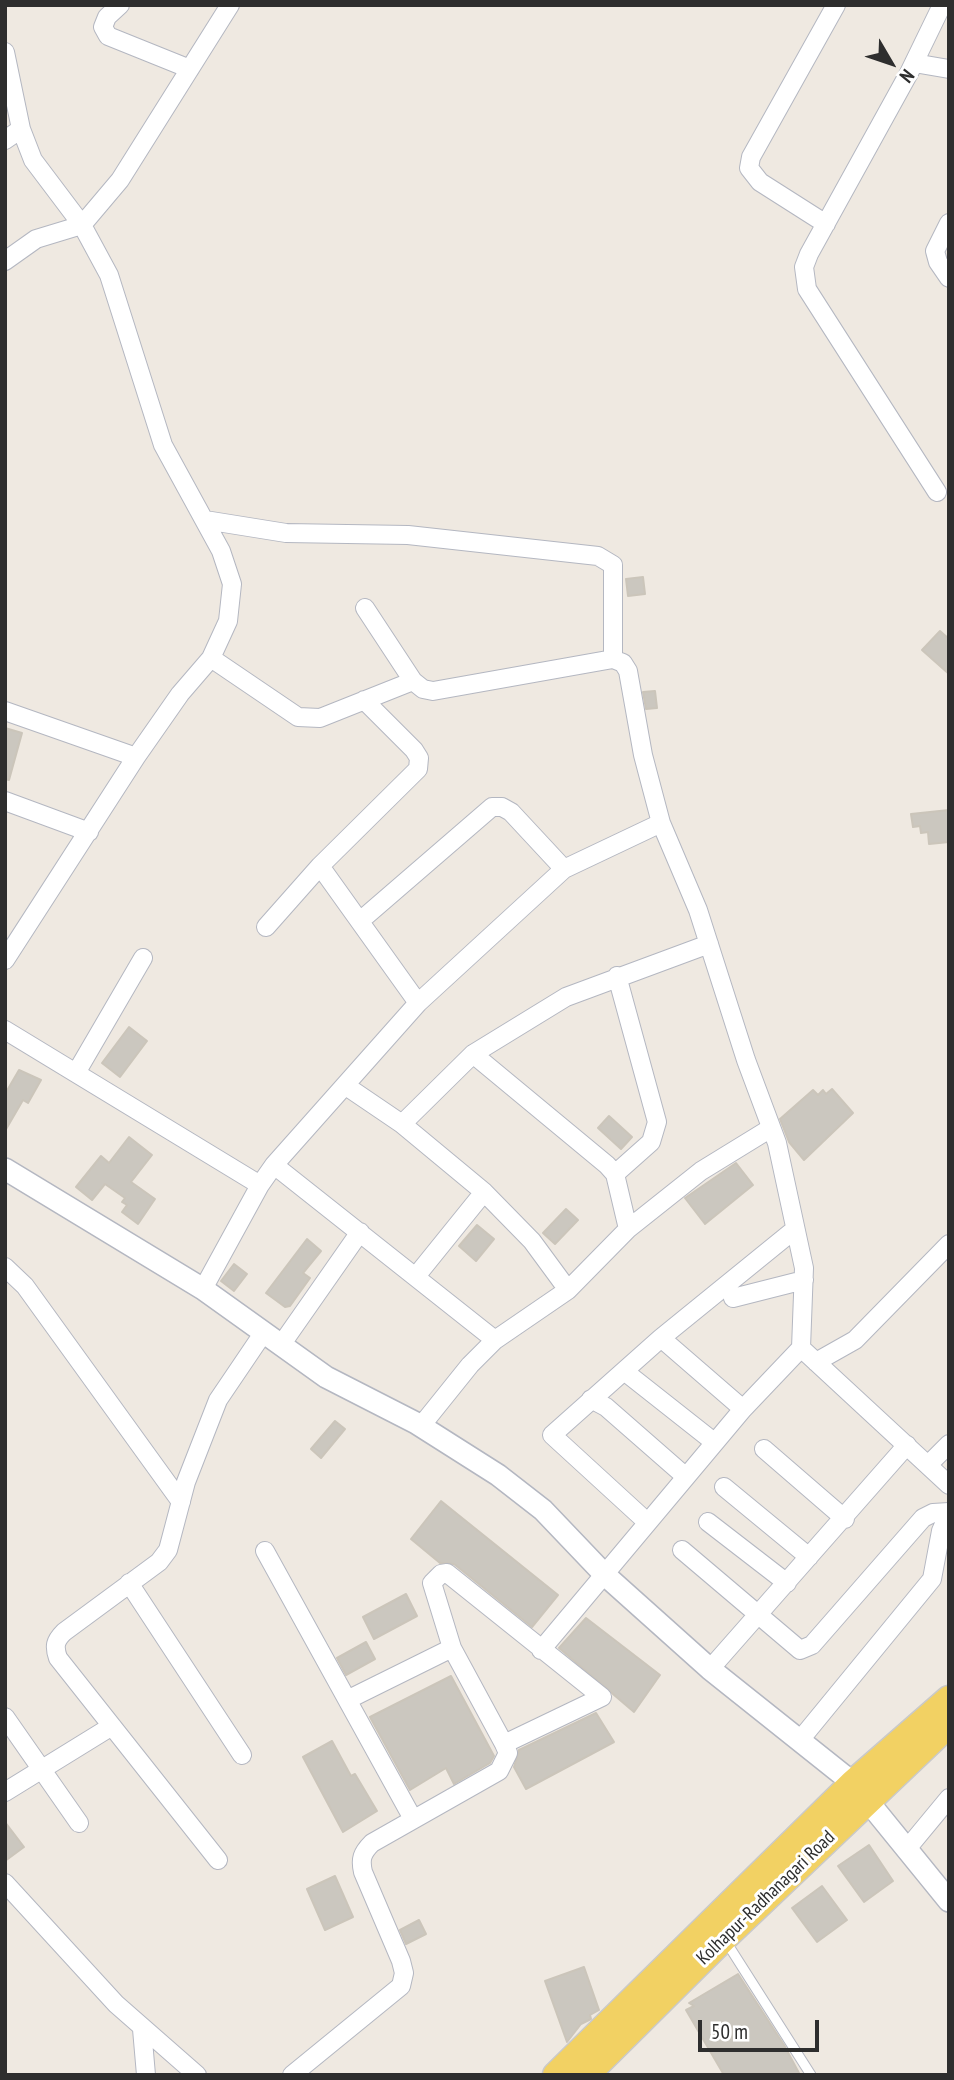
<!DOCTYPE html>
<html>
<head>
<meta charset="utf-8">
<style>
	body { margin:0 }
	#map { position:relative; width:954px; height:2080px; overflow:hidden; background:#efe9e1; font-family:"PT Sans Narrow",sans-serif }
	canvas { display:block }
	.frame { position:absolute; inset:0; border:7px solid #2e2e2e; pointer-events:none }
	.north { position:absolute; left:856px; top:28px; width:70px; height:70px; -webkit-text-stroke:5px #fff; paint-order:stroke; rotate:129deg; font-size:19px; font-weight:700; line-height:28px; text-align:center; color:#2e2e2e }
	.north::after { content:''; display:block; margin:auto; width:24px; height:32px; background:#2e2e2e; clip-path:polygon(50% 0,100% 100%,50% 72%,0 100%) }
	.scale { position:absolute; left:698px; top:2020px; width:121px; height:32px; box-sizing:border-box; border:4px solid #2e2e2e; border-top:0; padding-left:9px; font-size:21px; line-height:24px; white-space:nowrap; color:#2e2e2e; -webkit-text-stroke:5px #fff; paint-order:stroke }
</style>
</head>
<body>
<div id="map">
<canvas width="954" height="2080"></canvas>
<div class="frame"></div>
<div class="north">N</div>
<div class="scale">50 m</div>
</div>
<script>
const context = document.querySelector('canvas').getContext('2d');
context.lineJoin = 'round';
function paint(path, color) {
  context.fillStyle = color;
  context.fill(path, 'evenodd');
}
function trace(path, color, width, dash) {
  context.strokeStyle = color;
  context.lineWidth = width;
  context.lineCap = dash ? 'butt' : 'round';
  context.setLineDash(dash || []);
  context.stroke(path);
}
function write(font, color, halo, rows, align = 'center') {
  context.font = font + ' "PT Sans Narrow",sans-serif';
  context.lineWidth = 6;
  context.setLineDash([]);
  context.textBaseline = 'middle';
  context.strokeStyle = halo;
  context.fillStyle = color;
  for (const [text, x, y, turn = 0] of rows) {
    context.save();
    context.translate(x, y);
    context.rotate((+turn || 0) * Math.PI / 180);
    context.textAlign = isNaN(turn) ? turn : align;
    if (halo) context.strokeText(text, 0, 0);
    context.fillText(text, 0, 0);
    context.restore();
  }
}
const building = new Path2D(`
	M643,577l2,17 -17,2 -2,-17z
	M940,631l9,8v35l-27,-24z
	M655,691l2,17 -11,1 -3,-17z
	M5,728l17,5 -13,47 -4,-1z
	M949,810v32l-20,2 -1,-12 -7,1 -1,-7 -7,1 -2,-13z
	M129,1027l18,14 -27,36 -18,-14z
	M19,1070l22,10 -13,23 -5,-3 -18,31v-37z
	M832,1089l21,24 -49,47 -15,-18 -9,-23 33,-29 5,5 5,-5 3,4z
	M609,1116l23,21 -11,12 -23,-21z
	M129,1137l23,18 -21,27 24,17 -17,25 -16,-12 5,-7 -5,-3 3,-4 -20,-14 -13,16 -16,-13 25,-31 8,7z
	M736,1163l17,22 -48,39 -20,-26z
	M566,1209l12,11 -23,24 -12,-11z
	M477,1225l17,14 -18,22 -17,-15z
	M307,1239l14,12 -18,22 7,5 -20,28 -5,1 -19,-14z
	M234,1264l13,10 -13,17 -13,-10z
	M335,1421l10,8 -24,29 -10,-9z
	M441,1501l117,94 -26,32 -78,-63 -14,-1 -29,-24z
	M406,1594l11,22 -43,23 -11,-22z
	M586,1618l74,57 -26,37 -75,-64z
	M366,1642l9,17 -29,16 -9,-17z
	M451,1676l43,80 -4,7 -36,21 -8,-16 -36,22 -40,-73z
	M596,1713l18,29 -88,47 -12,-22 5,-17z
	M332,1741l19,35 4,-2 22,37 -34,21 -40,-75z
	M5,1822l19,25 -19,14z
	M869,1845l24,36 -29,21 -26,-36z
	M335,1876l18,41 -28,13 -18,-41z
	M822,1886l25,34 -30,22 -25,-34z
	M419,1920l7,14 -20,10 -6,-14z
	M584,1967l15,43 -9,5 1,4 -10,5 -14,18 -22,-61z
	M738,1974l46,71 16,30h-76l-38,-65 8,-4 -5,-3z`);
const service = new Path2D(`
	M725,1940l86,135`);
const minor = new Path2D(`
	M120,5l-13,12 -4,10 5,9 82,33
	M5,52l16,77 12,31 49,65 27,50 54,170 58,106 11,33 -4,37 -17,37 -31,36 -44,63 -131,203
	M914,63l35,6
	M5,140l16,-11
	M949,223l-14,28 3,11 11,16
	M826,224l-66,-42 -11,-14 2,-11 85,-152
	M5,261l31,-22 46,-14 38,-45 110,-175
	M937,492l-130,-203 -3,-22 5,-13 100,-181 33,-68
	M205,520l81,13 122,2 190,21 15,9v94
	M365,608l48,73 10,8 10,2 180,-32 10,4 5,8 15,84 18,68 37,87 48,150 31,83 27,125 -3,80 -58,61 -202,241
	M211,658l87,59 22,1 93,-37
	M5,711l131,46
	M5,801l84,31
	M320,866l98,137
	M360,921l132,-114h10l9,5 53,57
	M266,927l54,-61 98,-97 1,-11 -5,-8 -50,-50
	M5,1030l255,155
	M473,1054l134,111 8,9 13,55
	M76,1073l67,-115
	M346,1086l56,38 71,-70 93,-57 143,-53
	M402,1124l82,68 48,49 36,49
	M274,1165l221,175
	M615,1174l36,-32 6,-20 -40,-146
	M5,1267l20,19 156,216
	M417,1275l67,-83
	M203,1289l57,-104 14,-20 144,-162 146,-134 97,-46
	M733,1298l71,-18
	M661,1338l82,71
	M281,1345l79,-113
	M801,1348l148,137
	M816,1362l39,-22 94,-96
	M624,1371l90,71
	M591,1399l15,8 80,70
	M421,1426l49,-61 25,-25 73,-50 60,-61 73,-58 70,-43
	M764,1449l81,70
	M928,1465l21,-21
	M724,1487l85,70
	M647,1522l-95,-87 109,-97 133,-108
	M708,1522l79,61
	M682,1550l118,100 12,-5 111,-127 10,-5 16,-1
	M265,1551l148,268
	M447,1573l155,124 -98,47 -52,-96 -20,-65 9,-9z
	M129,1583l113,172
	M710,1669l197,-224
	M349,1699l103,-51
	M5,1717l74,106
	M800,1740l132,-161 9,-48 8,-18
	M5,1792l107,-66
	M906,1850l43,-52
	M218,1860l-160,-202c-4,-12 -3,-17 6,-26l95,-70 9,-12 18,-68 32,-82 46,-68
	M5,1883l111,121 81,71
	M142,2029l4,46
	M292,2075l109,-89 3,-13 -3,-12 -38,-89c-3,-13 -1,-19 9,-29l127,-72 9,-18 -4,-9`);
const tertiary = new Path2D(`
	M5,1169l198,120 123,88 90,46 82,52 45,35 62,65 105,94 143,114 96,118`);
const primary = new Path2D(`
	M556,2075l297,-292 96,-84
	M586,2075l138,-137 225,-214`);
const streetNames = [
	["Kolhapur-Radhanagari Road",766,1898,-44]
];
paint(building, '#cbc7bf');
trace(building, '#cbc5ba', 2);
trace(service, '#b4b7c1', 11);
trace(minor, '#b4b7c1', 20);
trace(tertiary, '#b4b7c1', 24);
trace(primary, '#c9c9c9', 29);
trace(service, '#fff', 9);
trace(minor, '#fff', 18);
trace(tertiary, '#fff', 21);
trace(primary, '#f2d163', 26);
write('19px', '#2e2e2e', '#fff', streetNames);
</script>
</body>
</html>
